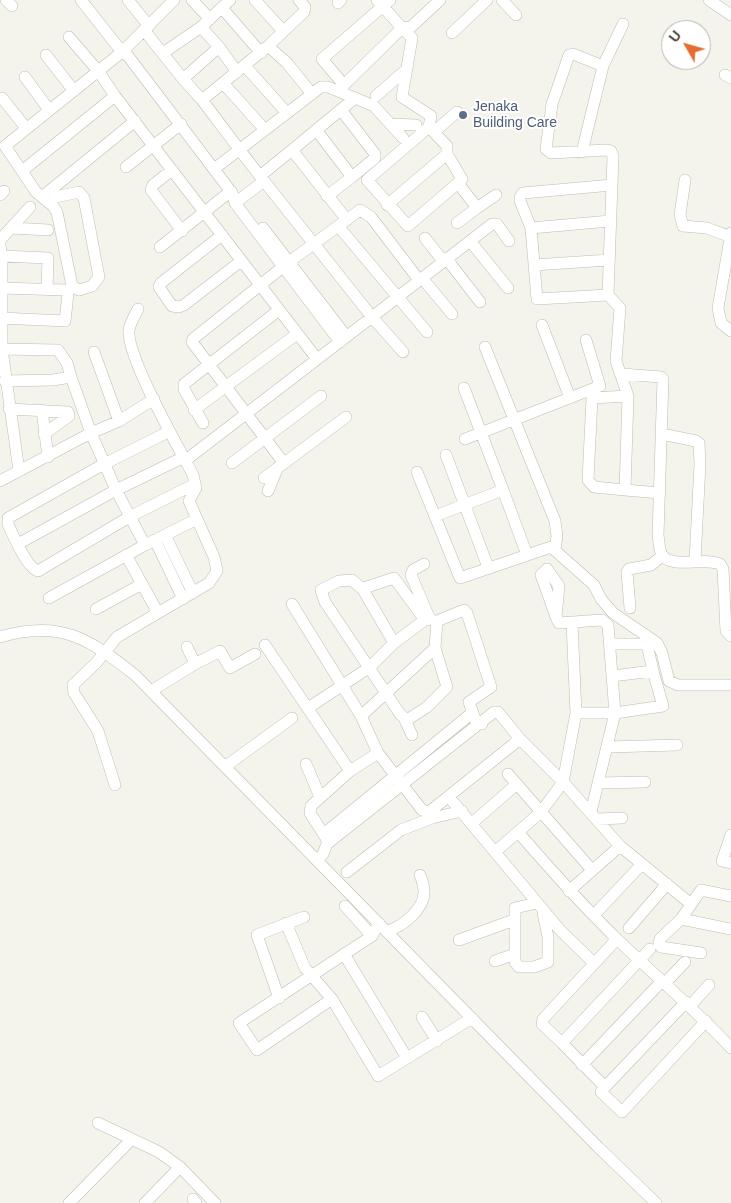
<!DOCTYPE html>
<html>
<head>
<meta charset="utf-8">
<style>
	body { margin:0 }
	#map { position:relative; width:731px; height:1203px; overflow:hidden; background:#f4f3ec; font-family:Helvetica,sans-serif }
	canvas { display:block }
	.north { position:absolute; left:661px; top:20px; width:50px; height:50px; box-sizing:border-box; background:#fff; border:1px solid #b6b5b0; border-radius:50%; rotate:308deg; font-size:14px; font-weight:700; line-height:20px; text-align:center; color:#48453a }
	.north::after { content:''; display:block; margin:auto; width:18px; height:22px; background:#e56f32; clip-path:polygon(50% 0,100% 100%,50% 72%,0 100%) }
</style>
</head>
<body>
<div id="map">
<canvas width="731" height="1203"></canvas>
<div class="north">U</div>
</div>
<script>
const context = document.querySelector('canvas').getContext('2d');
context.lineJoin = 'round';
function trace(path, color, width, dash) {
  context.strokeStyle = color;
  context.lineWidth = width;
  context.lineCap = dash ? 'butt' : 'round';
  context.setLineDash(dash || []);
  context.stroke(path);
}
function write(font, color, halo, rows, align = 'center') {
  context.font = font + ' Helvetica,sans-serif';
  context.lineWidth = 4;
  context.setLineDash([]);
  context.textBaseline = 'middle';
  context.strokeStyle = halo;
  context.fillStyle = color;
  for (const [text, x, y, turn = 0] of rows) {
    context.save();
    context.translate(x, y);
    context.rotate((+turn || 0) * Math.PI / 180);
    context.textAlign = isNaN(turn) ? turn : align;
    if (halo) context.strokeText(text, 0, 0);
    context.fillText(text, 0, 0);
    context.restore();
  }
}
const minor = new Path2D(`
	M6,0l6,6
	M81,0l41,52 6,4 104,137 3,10 105,139
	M128,0l21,26
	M192,0l18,19
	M255,0l28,31
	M377,0l25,28 9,-1 29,-27
	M390,0l-68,59 22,26 58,-57 10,10 -10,59 29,19 -2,11 18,19v8l15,25 -4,4 19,25 -20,15
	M502,0l14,15
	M709,0l22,15
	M338,3l3,-3
	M222,8l39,45
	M623,24l-20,42 -30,-12 -4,1 -17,49 -6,45 5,4 55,-3 5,1 2,5 -5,139 12,13 -4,53 12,35 -3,94 -31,-3 -6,-7 4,-82 36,-2
	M144,30l39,49
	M452,33l35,-33
	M69,37l30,35 16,24 202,263
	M268,46l19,17 25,31
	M219,47l18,25
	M163,53l38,-26
	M46,55l28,36
	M245,66l42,47
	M725,75l6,3
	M25,77l24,33
	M223,83l45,-37 36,-34 1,-5 -6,-7
	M376,96l31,-27
	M2,98l24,30
	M202,100l-19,-21 36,-32 -18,-20 29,-27
	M390,124l26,1
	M429,127l-62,53 41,46 50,-43
	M265,130l56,-43h7l27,11
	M317,131l35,46 23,-19v-4l-34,-44
	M434,132l23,-20
	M582,152l21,-86
	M126,167l55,-43
	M214,169l51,-39 -42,-47 -21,17c19,25 38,51 58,76l32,-26
	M172,170l-19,15 -2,5 31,41
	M22,171l93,-75
	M685,180l-5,35 3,11 24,2 24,9
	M0,195l4,-4
	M327,196l25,-19
	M42,197l93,-76
	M46,199l33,-7 5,6 15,79 -7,9 -13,4 -7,-4 -15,-74 -4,-6 -17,-14 -31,-46 117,-94 52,-52
	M235,203l29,-22 108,136 120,-93h5l12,17
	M387,205l60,-51
	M477,208l19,-13
	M347,220l-55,-70 63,-52 19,8 29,32
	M339,227l88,105
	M12,228l36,2
	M263,228l83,108
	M531,228l-11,-27v-4l3,-4 89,-8
	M731,233l-13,75 3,15 10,8
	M222,235l-61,48 -2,4 13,19 7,1 5,-2 57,-44
	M425,238l18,23
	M0,240l30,-33
	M470,241l38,47
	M0,246l2,10v93l17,122
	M160,247l71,-56
	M2,256l46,2 -1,32
	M446,258l34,44
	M534,265l75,-5
	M422,278l30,36
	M608,295l-71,4 -6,-71 79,-7
	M1,318l64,3 3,-27 -2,-4 -64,-2
	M542,325l28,73
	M485,347l70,174 2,15 -2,13
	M2,349l56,1 9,13 4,14 -18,3 -48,1
	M94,352l25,69
	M622,374l39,3 2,2 -5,156c1,6 1,15 4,20 9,14 43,2 58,9l3,5 3,62 5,5
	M71,377l20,56 25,57 29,55 10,-5 28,59
	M464,388l39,102
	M9,409l59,3 1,4 -25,18
	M42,410l6,47
	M194,410l103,-76
	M203,423l-19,-34v-5l95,-74
	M164,434l-60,30 -96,54v6c5,11 19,44 30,47l93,-55 60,-30
	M662,434l34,7 3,2 1,21 -5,97
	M465,439l135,-53 -14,-46
	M446,455l42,112
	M186,460l186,-143 31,35
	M283,462l-91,-120 1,-3 96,-77 71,-52 11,7 48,63
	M232,463l89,-67
	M417,472l43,106 91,-31 43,38 7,14 12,14 44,30 5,10 7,28 9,4h53
	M264,478l82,-61
	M0,481l91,-48 28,-12 35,-22
	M625,490l35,3
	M268,491l10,-24
	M435,516l68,-26 24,65
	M165,535l28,58
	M159,538l38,-19
	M18,544l98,-54 62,-30
	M126,555l32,58
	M424,564l-11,6 -2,5 18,42
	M362,588l32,55
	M49,598l96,-53
	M292,604l69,112 17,37
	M630,608l-3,-36 2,-3 22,-4 11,-9
	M96,609l46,-25
	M556,617l3,-31 -12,-17 -6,6 15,42 3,6 43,-3 6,5 7,88 -24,99
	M425,620l-31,-42 -30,10 -4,-1 -8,-7 -13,1 -18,9 4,12 75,112 7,6 20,-13 20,-20 -12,-39
	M0,637c61,-18 89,2 135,38l463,472 58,56
	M610,644h37l6,27 -41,5
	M265,645l85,126 28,-18 44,57 7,2 91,-73
	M195,664l25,-13 10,17 25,-14
	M151,691l44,-27 -8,-17
	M308,708l62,-41 24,-24 31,-23 6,-1
	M576,713h39l48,-7 -10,-35
	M361,716l74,-68 2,-27 27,-11 3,3 24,74 -22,15 6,17 7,5
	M404,718l8,17
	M608,747l69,-2
	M306,764l14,33
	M226,766l66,-48
	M508,774l84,96
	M599,783l46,-1
	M115,785l-17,-54 -24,-38 -1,-8 23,-22 21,-26 92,-54 8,-12 -3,-14 -25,-56 7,-13 -3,-13c-14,-27 -67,-119 -64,-145 1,-7 6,-15 9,-21
	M449,797l111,133 34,33
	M597,819l25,-1
	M472,823l45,-39
	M518,832c32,37 64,73 99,107 38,37 78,70 114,109
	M325,833l147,-120
	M731,835l-9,26 9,2
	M328,843l166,-131h4l22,27 43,43 57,64 71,58
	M495,852l46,-40 22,-30 13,-69 -4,-90
	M318,860l5,-6 5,-13 -18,-28 1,-7 39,-35
	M347,872l54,-42 31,-12 30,-7
	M569,891l51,-45
	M731,896l-30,-6 -20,29 50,10
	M537,903l-22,5v54l4,5h15l14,-5v-25l-5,-24
	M345,906l27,30
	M594,915l48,-51
	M681,919l-21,20 -1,4 2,4 40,6
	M286,923l19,45 27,31 46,77 94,-58
	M629,928l38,-44
	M387,931c15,-4 38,-22 37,-40 0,-5 -2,-11 -4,-16
	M617,939l-74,80 -1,5 20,19 88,-94
	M459,940l55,-20
	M344,954l63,104
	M495,961l20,-7
	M664,984l21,-22
	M279,998l-22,-63 47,-18
	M332,999l-75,51 -18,-27 133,-87 7,-13
	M690,1006l19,-21
	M422,1017l15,24
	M562,1043l43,44 -4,5 21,20 84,-91
	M582,1065l80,-84
	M605,1087l81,-85
	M98,1123l61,29 21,15 35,36
	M193,1199l3,4
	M69,1203l62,-63
	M145,1203l35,-36`);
const markers = [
	[463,115,5,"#5c6f8a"]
];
const serviceNames = [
	["Jenaka",473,107],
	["Building Care",473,123]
];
trace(minor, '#bfbdaf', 12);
trace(minor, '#fff', 11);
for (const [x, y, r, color] of markers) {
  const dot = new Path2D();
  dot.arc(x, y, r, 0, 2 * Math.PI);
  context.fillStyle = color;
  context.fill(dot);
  trace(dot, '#fff', 2);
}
write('14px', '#4e5e75', '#fff', serviceNames, 'left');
</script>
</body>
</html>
